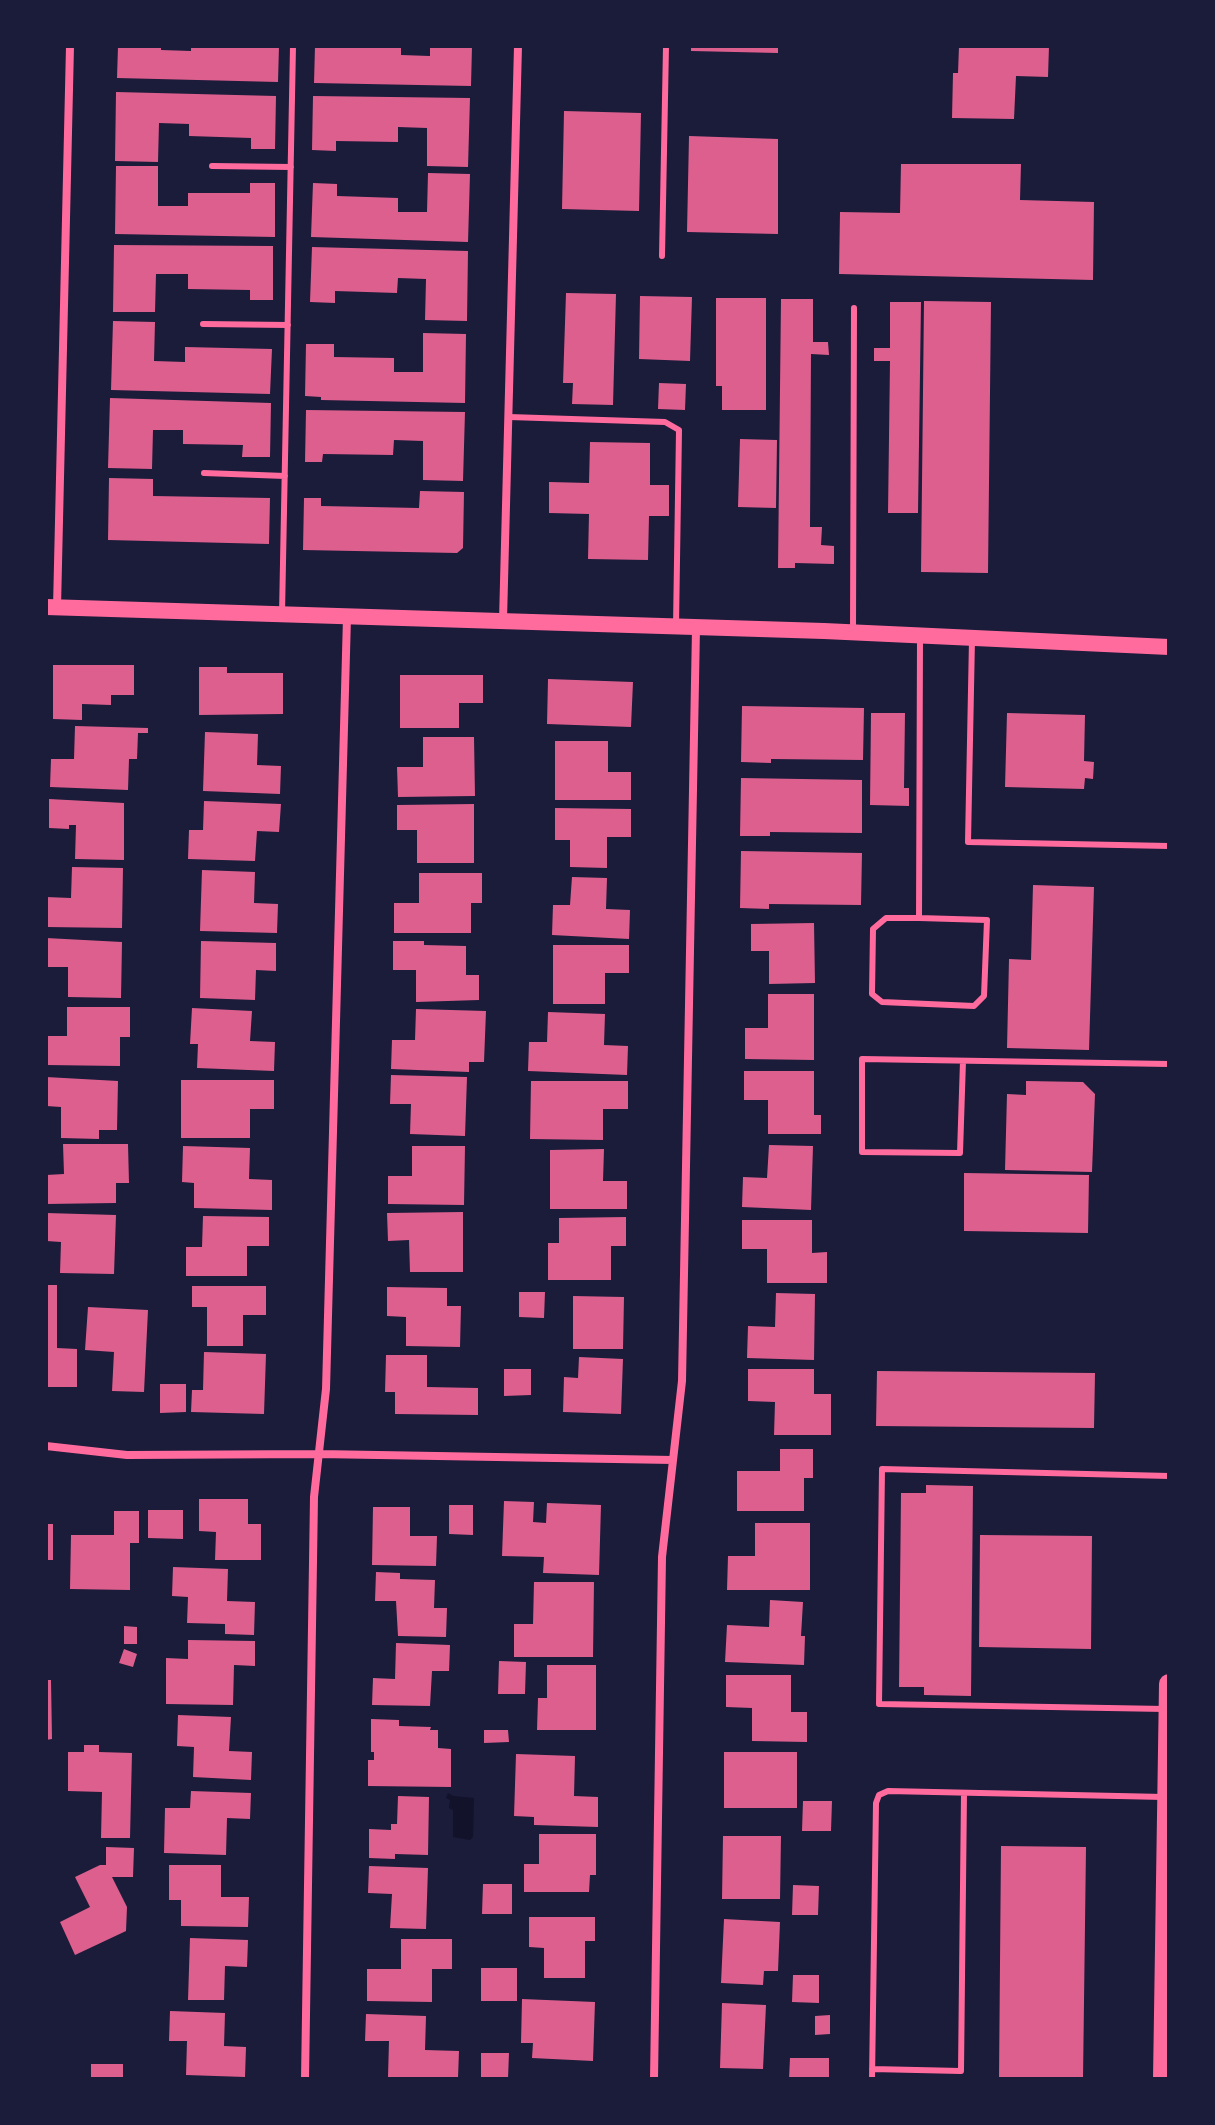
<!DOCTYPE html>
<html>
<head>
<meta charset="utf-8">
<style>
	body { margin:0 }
	#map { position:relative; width:1215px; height:2125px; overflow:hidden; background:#1b1b3a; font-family:"Alegreya Sans",sans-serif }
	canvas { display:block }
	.frame { position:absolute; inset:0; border:48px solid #1b1b3a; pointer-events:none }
</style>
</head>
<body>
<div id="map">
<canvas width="1215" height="2125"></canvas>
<div class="frame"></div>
</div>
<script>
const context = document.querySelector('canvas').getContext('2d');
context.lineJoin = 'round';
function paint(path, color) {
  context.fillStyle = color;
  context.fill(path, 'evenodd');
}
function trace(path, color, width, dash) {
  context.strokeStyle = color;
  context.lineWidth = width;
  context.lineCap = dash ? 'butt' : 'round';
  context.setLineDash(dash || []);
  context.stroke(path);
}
const water = new Path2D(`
	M448,1793l5,3 21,2 -1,39 -3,3 -17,-3v-27l-4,-2 1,-8 -4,-2z`);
const building = new Path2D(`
	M118,46h43v4l30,1v-5h88l-1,36 -161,-4z
	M315,46h86v9l29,1v-10h42l-1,40 -157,-3z
	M691,46h87v7l-87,-2z
	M959,46h90l-1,31 -32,-1 -2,43 -62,-1 1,-45h5z
	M116,92l160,4 -1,53h-24v-11l-62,-2v-12l-30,-1 -1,39 -43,-1z
	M313,96l157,2 -2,69 -41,-1v-38l-29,-1v15l-62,-1v10l-24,-1z
	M564,111l77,2 -2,98 -77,-2z
	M689,136l89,3v95l-91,-2z
	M901,164h120l-1,36 74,2 -1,78 -254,-6 1,-62 60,1z
	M116,166h42v40h30v-13h62v-10h25v54l-160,-3z
	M428,173l42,1 -2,68 -157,-5 2,-54 24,1v12l61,2v14h29z
	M114,245l159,1v54h-23v-10l-62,-1v-15h-32l-1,38h-42z
	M312,247l156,4 -1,70 -42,-1 1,-41 -28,-1 -1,15 -62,-2v12l-25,-1z
	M566,293l50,1 -3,111 -41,-1 1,-21h-10z
	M640,296l52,1 -2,64 -51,-2z
	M716,298h50v112h-44v-24h-6z
	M781,299h32v43h15l1,13 -18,-1 -1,173h12l-1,18 13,1v18l-39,-1v5h-17z
	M924,301l67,1 -3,271 -67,-1z
	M890,302h31l-3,211h-30l2,-152h-16v-13h16z
	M113,321l42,1 -1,39 31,1v-15l87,2 -2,45 -159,-4z
	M423,333l43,1 -1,69 -144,-3v-3l-16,-1 1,-52h28v13l60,1v14h29z
	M659,383l27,1 -1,26 -27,-1z
	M110,398l161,5 -1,54h-28l1,-12 -60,-1v-14h-30l-1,39 -44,-1z
	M306,410l159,2 -2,69 -40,-1v-39l-29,-1 -1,15 -70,-1 -1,8h-17z
	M740,439l37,1 -1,68 -38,-1z
	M590,442l60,1v42h19v31h-20l-1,44 -60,-1 1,-45 -40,-1v-31l40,1z
	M109,478l44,1v17l117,2 -1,46 -161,-4z
	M420,491l44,1 -1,56 -6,5 -154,-3 1,-52h17v8l98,2z
	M53,665h81v30h-23v10l-29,-1v16l-29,-1z
	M199,667h28v6h56v41l-84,1z
	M400,675h83v28h-24v25h-59z
	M548,679l85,3 -2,45 -84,-3z
	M742,706l122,2 -1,52 -92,-1v4l-30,-1z
	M871,713h34l-1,75h5v18l-39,-1z
	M1007,713l78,2 -1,46 10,1 -1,17 -8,-1 -1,11 -79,-2z
	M75,726l73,2v5h-10l-1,26h-8l-1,31 -78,-3 1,-28h23z
	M205,732l53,2 -1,31 24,1 -1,28 -77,-3z
	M423,737h51l1,59 -77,1 -1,-30h26z
	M555,741h53v31h23v28h-76z
	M741,778l121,2v53l-92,-1v4h-30z
	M49,799l75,4v57l-49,-1 1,-34h-7v4l-20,-1z
	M204,801l77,3 -2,28 -22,-1 -2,30 -67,-2 1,-29h14z
	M474,804v59h-57v-33h-20v-25z
	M555,808l76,1v28h-24v31l-37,-1v-27h-15z
	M741,851l121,2 -1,52 -92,-1v5l-29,-1z
	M72,867l51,1 -1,60 -76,-1v-30l25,1z
	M202,870l53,2 -1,31 24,1 -1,29 -77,-2z
	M419,873h63v30h-11v30h-77v-30h25z
	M572,877l35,1 -1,31 24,1 -1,29 -77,-4 1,-30h17z
	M1033,885l61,2 -5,163 -82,-2 2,-89 22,1z
	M814,923l1,60 -46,1v-33h-18v-27z
	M46,938l76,4 -1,56 -53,-1v-30h-22z
	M201,941l75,2v28l-20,-1 -1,30 -55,-2z
	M393,941h31v4l42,1v29h13v25l-63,2v-32h-23z
	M553,945h76v28h-24v31h-52z
	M768,994h46v66l-69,-1v-31h23z
	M67,1007h63v30h-10v29l-74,-1v-29h21z
	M192,1008l60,3 -2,30 25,1 -1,29 -77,-3 1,-24h-8z
	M416,1009l70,2 -2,51h-15v10l-78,-3 1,-29h23z
	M548,1012l57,2 -1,31 24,1 -1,29 -99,-4 1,-29h18z
	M744,1071h70v44h7v19h-53v-34h-24z
	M391,1075l76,2 -2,59 -55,-2 1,-30h-21z
	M46,1077l72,4 -1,49h-18v9l-38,-1v-31l-15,-1z
	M181,1080h93v29h-24v29h-69z
	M531,1081h97v28h-25v31l-73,-1z
	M1026,1081l57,1 12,12 -3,78 -87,-2 2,-76 19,1z
	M63,1144h65l1,39h-13v20l-70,1v-29l18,-1z
	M769,1145l44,1 -2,64 -69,-3 1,-30 24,1z
	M183,1146l67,2 -1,31 23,1v30l-78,-2v-25l-12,-1z
	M412,1146h53l-1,59 -76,-1v-28h24z
	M604,1149l-1,32h24v28h-77v-59z
	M964,1173l125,2 -1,58 -124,-2z
	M463,1212v60h-53l-1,-32 -21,1 -1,-28z
	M46,1213l70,2 -2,59 -54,-1 1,-31 -15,-1z
	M203,1216l66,1v29h-22v30h-61v-29h16z
	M626,1217v29h-15v34h-63v-37h11v-25z
	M742,1220h70v33l15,-1v31h-60v-34h-25z
	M46,1285h11v63l20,1v38h-31z
	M192,1286h74v29h-23v31h-36v-39h-15z
	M387,1287l60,1v18h14l-1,41 -54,-1v-29l-19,-1z
	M519,1292h26l-1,26 -25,-1z
	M776,1293l39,1 -1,66 -67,-2 1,-32 27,1z
	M573,1296l51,1 -1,52h-50z
	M88,1307l60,3 -4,82 -32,-1 2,-39 -29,-2z
	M204,1352l62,2 -2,60 -73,-2 1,-22h11z
	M386,1355h41v32l51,1v27l-83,-1v-22h-10z
	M579,1357l44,2 -2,55 -58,-2 1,-35 14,1z
	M504,1369h27v26l-27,1z
	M748,1369h66v25h17v41h-57l1,-33 -27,-1z
	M877,1371l218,2 -1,55 -218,-2z
	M160,1384h26v28l-26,1z
	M780,1449h33v29h-9v33h-67v-40h43z
	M926,1485l47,1 -2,210 -47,-1v-8h-25l2,-194h25z
	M199,1499h49v25h13v36h-46l1,-28 -17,-1z
	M504,1501l30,1 -1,20 13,1 1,-20 54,2 -2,70 -56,-2 1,-16 -42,-1z
	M449,1505h24v30l-24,-1z
	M373,1507h37v29h27l-1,30 -64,-1z
	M148,1510h35v29l-35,-1z
	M114,1511h25v32h-9v47l-60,-1 1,-54h43z
	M755,1523h55v67h-83l1,-34h27z
	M46,1524h7v36h-7z
	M980,1535l112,1 -1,113 -112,-2z
	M173,1567l55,2 -1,32 28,1 -1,33 -29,-1v-10l-38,-1 1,-26 -16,-1z
	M376,1572l24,1v6l35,1 -1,28h13l-1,29 -48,-1 -2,-35h-21z
	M534,1582h60l-1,75h-79v-33h19z
	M770,1600l33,2 -2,34h4l-1,29 -79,-3 2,-37 42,2z
	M124,1626l13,1v17h-13z
	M188,1640l67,1v25l-21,-1 -1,40 -67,-1v-46l22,1z
	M396,1643l54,2 -1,26h-17l-2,35 -58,-1 1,-27 22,1z
	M124,1649l13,5 -4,13 -14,-4z
	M499,1661l27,1 -1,32h-27z
	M547,1665h49v65h-59l1,-32h9z
	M726,1675h65v37h16v30l-55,-1v-33l-26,-1z
	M46,1680h5l1,59 -6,1z
	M178,1715l53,2 -2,34 23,1 -1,28 -58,-3 1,-30 -17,-1z
	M371,1719l28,1v6l32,1 -1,3h8v18l13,1v38l-83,-1v-26h6v-8h-3z
	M484,1730h24l1,12 -25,1z
	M84,1745h15v7l33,1 -2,85h-29l1,-46 -34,-1v-39h16z
	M724,1752h73v56h-73z
	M516,1754l59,2 -1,40 24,1v30l-64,-2v-8l-20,-1z
	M191,1791l60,2 -1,26 -23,-1 -1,37 -62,-2 1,-45h25z
	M398,1796l31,1 -1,58 -33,-1v5l-26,-1v-29l22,1v-6h6z
	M803,1801h29l-1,30h-29z
	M539,1834h57v41h-6l-1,17h-65v-28h15z
	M723,1836h58l-1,63h-58z
	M1001,1846l85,1 -3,232h-84z
	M106,1847l28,1 -1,29h-21l15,30 -1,24 -51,24 -15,-33 30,-15 -15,-30 25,-12h6z
	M169,1865h52v32h28l-1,30 -67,-1v-26h-12z
	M369,1866l59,2 -2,61 -36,-1 2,-34 -24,-1z
	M483,1884h29v30h-30z
	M793,1885l26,1 -1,29h-26z
	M529,1917h66v24h-10v37h-41v-30l-15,-1z
	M724,1919l56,3 -2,49h-14l-1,14 -42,-2z
	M190,1938l58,2 -1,27 -22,-1 -1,34h-36z
	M401,1939h51v30h-20v33l-65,-1v-32h34z
	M481,1968h36v33h-36z
	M793,1975h26v28l-27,-1z
	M522,1999l73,3 -2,59 -61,-3 1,-15h-12z
	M722,2003l44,2 -3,64 -43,-1z
	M170,2011l55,2 -1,33 22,1 -1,30 -59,-2 1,-34h-18z
	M366,2014l60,2 -1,34 34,1 -1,27 -70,-1 1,-36h-24z
	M830,2015v19l-15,1v-19z
	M481,2053h28l-1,26h-27z
	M790,2058h39v21h-40z
	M91,2064h32v15h-32z`);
const service = new Path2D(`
	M212,166l79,1
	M662,256l4,-210
	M203,324l85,1
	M509,417l156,5 14,8 -3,196
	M204,473l81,3
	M282,614l11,-568
	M853,629l1,-321
	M972,639l-4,203 201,4
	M919,918h-33l-13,11 -1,65 10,8 92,4 10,-10 3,-76 -68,-2 1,-279
	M963,1061l-3,92 -98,-1v-93c103,2 205,4 307,5
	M1165,1709l-286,-5 3,-235 287,7
	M872,2069l89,2 3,-278
	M872,2079l4,-276 3,-8 9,-4 276,6`);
const minor = new Path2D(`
	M57,607l13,-561
	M503,620l15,-574
	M46,1446l81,9 192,-1 354,6
	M305,2079l9,-582 12,-108 21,-772
	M654,2079l8,-522 20,-176 14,-753`);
const secondary = new Path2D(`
	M46,607l778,24 345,16`);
const primary = new Path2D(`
	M1163,2079l6,-395`);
paint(water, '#12122b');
paint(building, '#dd5f8e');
trace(service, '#ff6b9d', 6);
trace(minor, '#ff6b9d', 8);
trace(secondary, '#ff6b9d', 16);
trace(primary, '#ff6b9d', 20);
</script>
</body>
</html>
